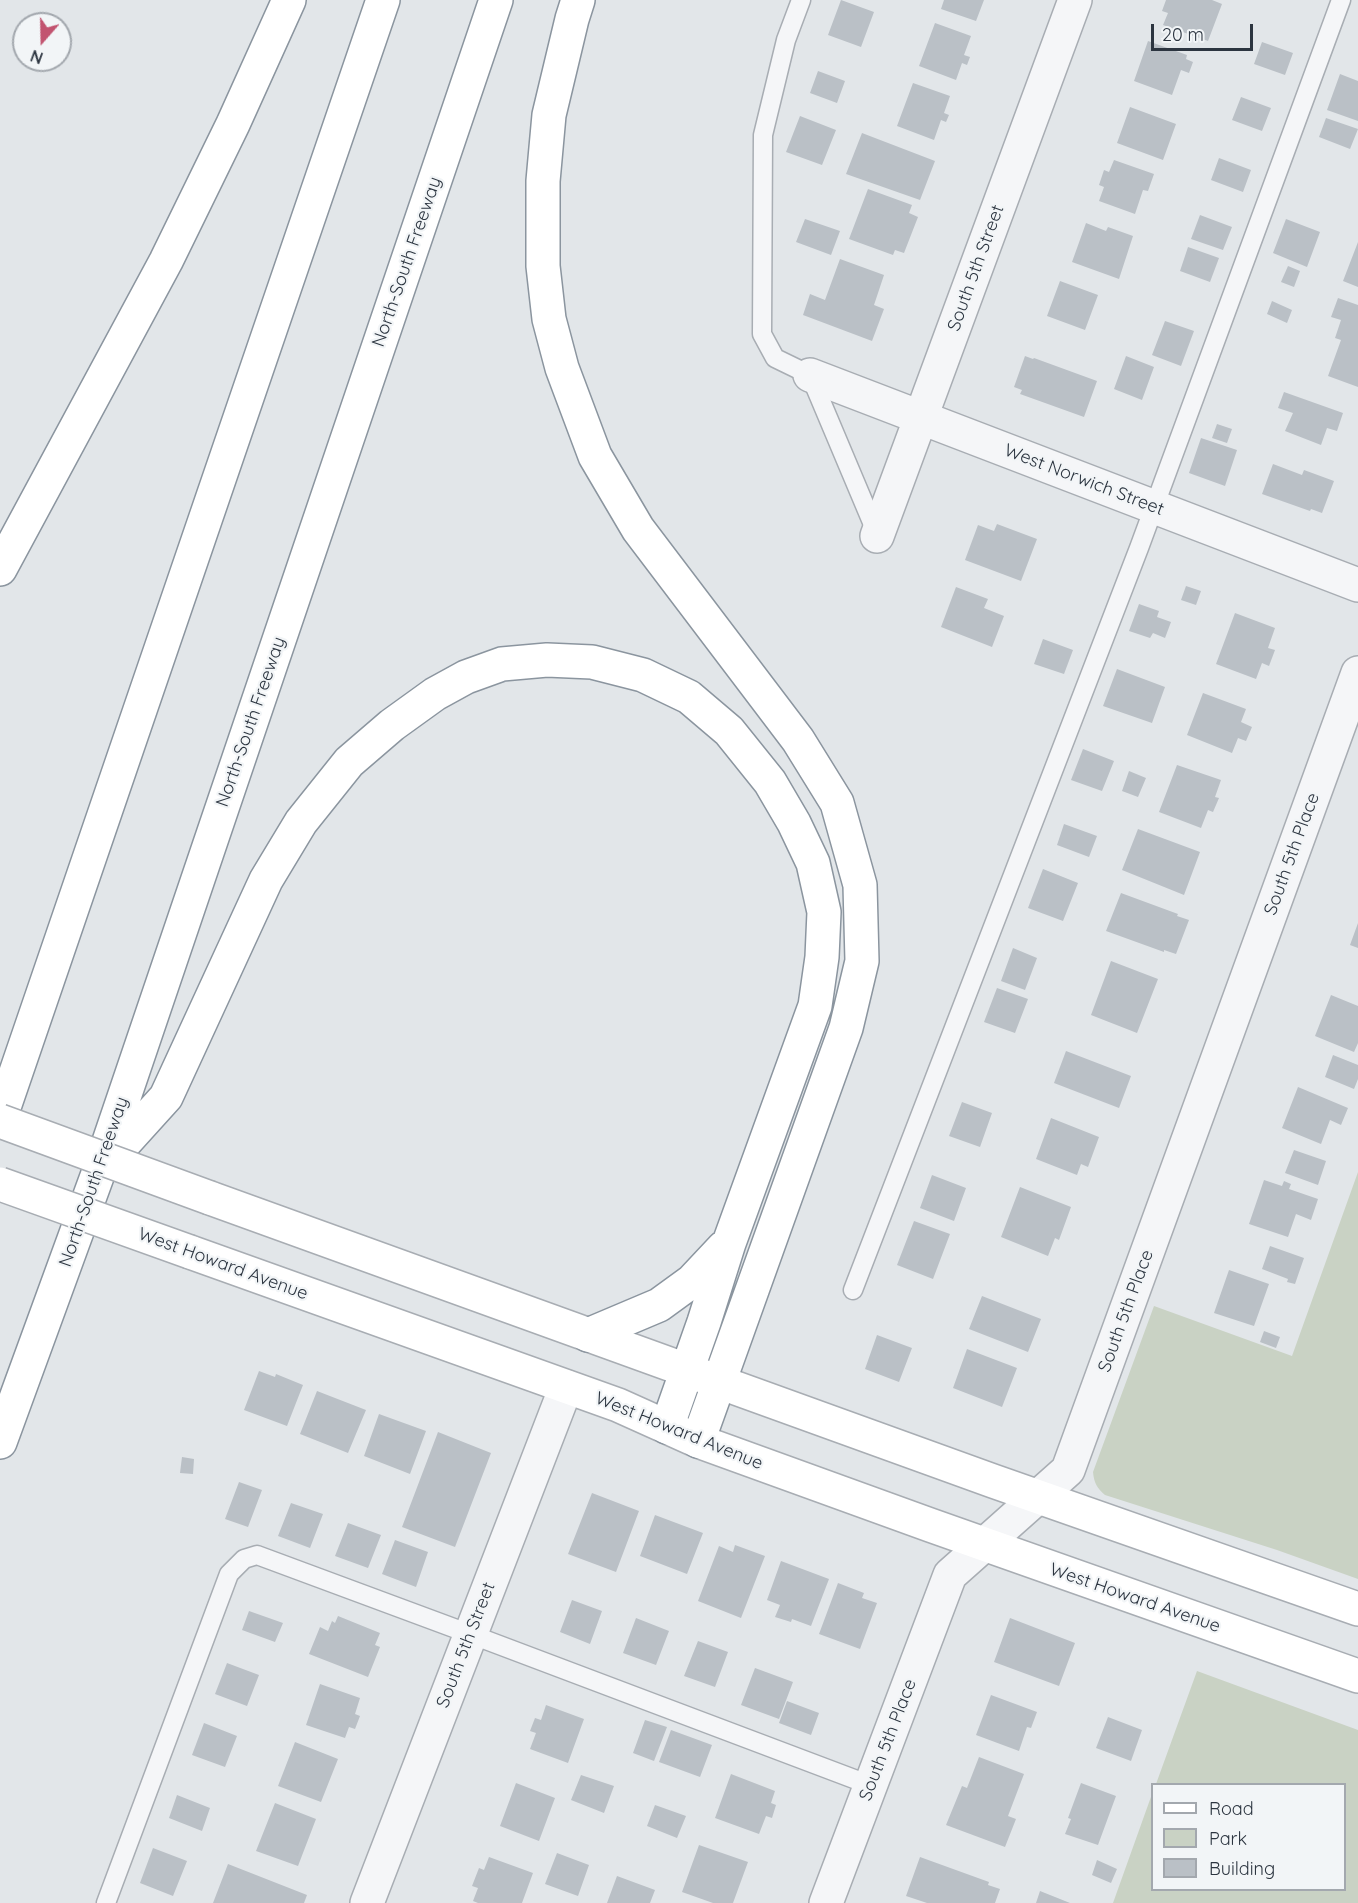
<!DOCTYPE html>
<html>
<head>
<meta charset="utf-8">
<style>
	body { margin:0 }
	#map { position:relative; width:1358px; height:1903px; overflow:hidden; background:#e2e6e9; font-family:Quicksand,sans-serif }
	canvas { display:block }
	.legend { position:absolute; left:1151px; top:1783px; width:195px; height:108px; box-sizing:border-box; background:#f2f5f7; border:2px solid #a3a8ae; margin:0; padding:8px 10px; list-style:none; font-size:18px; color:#2c3540 }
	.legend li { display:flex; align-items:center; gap:12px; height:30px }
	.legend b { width:30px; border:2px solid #a3a8ae }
	.north { position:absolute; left:12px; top:12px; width:60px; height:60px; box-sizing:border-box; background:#f2f5f7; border:2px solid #a3a8ae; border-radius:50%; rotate:200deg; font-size:16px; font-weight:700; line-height:24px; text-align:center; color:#2c3540 }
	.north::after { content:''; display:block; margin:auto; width:21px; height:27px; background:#c25470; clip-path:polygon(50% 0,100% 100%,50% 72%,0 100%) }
	.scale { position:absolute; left:1151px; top:24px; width:102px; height:27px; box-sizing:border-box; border:3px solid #2c3540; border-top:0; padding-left:8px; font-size:18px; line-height:21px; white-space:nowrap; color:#2c3540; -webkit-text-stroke:4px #f2f5f7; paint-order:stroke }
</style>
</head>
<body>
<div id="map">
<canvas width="1358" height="1903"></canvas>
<ul class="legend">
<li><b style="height:8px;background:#fff"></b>Road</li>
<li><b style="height:16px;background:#c9d2c4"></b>Park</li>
<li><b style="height:16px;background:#bac0c6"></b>Building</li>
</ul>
<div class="north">N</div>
<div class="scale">20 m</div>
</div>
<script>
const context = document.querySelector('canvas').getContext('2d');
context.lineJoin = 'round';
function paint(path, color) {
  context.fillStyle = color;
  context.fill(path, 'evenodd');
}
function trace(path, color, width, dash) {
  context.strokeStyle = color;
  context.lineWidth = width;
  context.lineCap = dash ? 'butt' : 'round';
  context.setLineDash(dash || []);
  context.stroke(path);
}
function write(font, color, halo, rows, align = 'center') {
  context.font = font + ' Quicksand,sans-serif';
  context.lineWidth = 4.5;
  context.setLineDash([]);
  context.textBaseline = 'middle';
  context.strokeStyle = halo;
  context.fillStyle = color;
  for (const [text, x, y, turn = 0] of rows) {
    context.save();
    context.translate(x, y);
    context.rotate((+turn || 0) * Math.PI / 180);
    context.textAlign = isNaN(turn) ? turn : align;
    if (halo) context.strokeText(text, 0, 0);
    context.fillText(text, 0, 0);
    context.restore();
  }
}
const green = new Path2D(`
	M1358,1172v407l-81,-29 -172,-55c-8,-7 -11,-12 -12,-23l61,-166 138,50z
	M1197,1671l161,59v173h-245l39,-109v96h192v-106h-188z`);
const building = new Path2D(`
	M841,0l33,12 -13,35 -33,-12z
	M944,0h40l-8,21 -35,-12z
	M1166,0h46l10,4 -14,37 -45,-16 5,-12 -6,-2z
	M935,23l36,13 -7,19 6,2 -3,8 -5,-2 -6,17 -37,-14z
	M1148,41l39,14 -1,4 7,3 -4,11 -8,-3 -9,25 -38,-14z
	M1262,42l31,11 -8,22 -31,-11z
	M818,71l27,10 -8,22 -27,-10z
	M1340,74l18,7v40l-31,-11z
	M913,83l37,13 -6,17 5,2 -3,7 -5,-2 -7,20 -37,-14z
	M1241,97l30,11 -9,23 -30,-11z
	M1130,107l46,17 -13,36 -46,-17z
	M800,116l36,14 -14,35 -36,-13z
	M1326,118l32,11 -8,20 -31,-12z
	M862,133l73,28 -15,39 -74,-26z
	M1219,158l32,12 -8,22 -32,-12z
	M1114,160l40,14 -6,17 -5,-1 -8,24 -36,-13 5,-14 -5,-2 5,-15 5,2z
	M868,189l44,16 -3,8 9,4 -14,36 -9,-3 -2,5 -44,-16z
	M1200,215l32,12 -9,23 -32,-11z
	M805,219l35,12 -9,24 -35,-13z
	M1286,219l34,13 -13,35 -34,-14z
	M1086,223l20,8 2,-4 25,9 -14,43 -47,-17z
	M1358,242v45l-15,-6z
	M1188,247l31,11 -9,24 -30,-11z
	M840,259l44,16 -10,30 10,4 -12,32 -69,-26 7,-21 15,6z
	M1288,266l12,5 -6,16 -13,-5z
	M1060,281l38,14 -13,35 -38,-14z
	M1338,298l20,7v82l-30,-11 13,-36 -6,-2 6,-18 -10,-3z
	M1272,301l20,9 -5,13 -20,-9z
	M1165,321l29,10 -13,35 -29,-11z
	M1025,356l8,3 1,-1 63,23 -13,36 -64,-23 2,-4 -8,-3z
	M1126,356l28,11 -12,33 -28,-11z
	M1284,392l59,21 -6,18 -10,-3 -6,17 -36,-14 8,-18 -15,-5z
	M1217,424l15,5 -5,14 -15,-5z
	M1201,438l36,12 -12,36 -36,-13z
	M1273,464l29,11 2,-5 30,11 -12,32 -11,-4 -1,2 -48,-17z
	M997,524l40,15 -16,42 -56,-21 13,-35 16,6z
	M1186,586l15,5 -5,14 -15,-5z
	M956,587l32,12 -4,9 20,8 -12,31 -51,-20z
	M1139,604l20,7 -2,6 14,5 -6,16 -12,-5 -3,5 -21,-7z
	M1235,613l40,15 -7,20 7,2 -6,16 -7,-3 -6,16 -40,-15z
	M1043,639l30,11 -9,24 -30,-10z
	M1117,669l48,18 -13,36 -49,-17z
	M1203,693l43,16 -5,13 11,5 -6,14 -8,-3 -6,15 -45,-18z
	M1083,749l31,12 -12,30 -31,-11z
	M1177,765l44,15 -6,17 4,1 -6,14 -5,-2 -7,18 -42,-16z
	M1129,771l17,7 -8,19 -16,-6z
	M1064,824l33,12 -8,21 -32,-12z
	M1138,829l62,23 -16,43 -62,-25z
	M1043,869l35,14 -15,38 -35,-13z
	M1121,893l57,21 -1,2 12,4 -13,34 -12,-4v2l-58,-21z
	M1358,923v25l-8,-3z
	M1013,948l24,10 -12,32 -24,-9z
	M1111,961l47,18 -21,54 -46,-18z
	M997,988l31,11 -13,34 -31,-11z
	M1331,995l27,11v37l-4,9 -39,-16z
	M1066,1051l65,25 -12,32 -65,-25z
	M1333,1055l25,10v14l-4,10 -29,-12z
	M1298,1087l50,21 -7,17 -11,-5 -9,24 -39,-16z
	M962,1102l30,11 -12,34 -31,-11z
	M1051,1118l48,19 -11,30 -7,-3 -4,11 -41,-16z
	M1294,1150l32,11 -8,24 -33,-12z
	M932,1175l34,13 -12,33 -34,-13z
	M1264,1180l18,6 2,-5 7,3 -2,5 29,10 -7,21 -15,-6 -8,23 -39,-13z
	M1020,1187l51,20 -12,33 -4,-2 -7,18 -47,-19z
	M914,1221l36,13 -17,45 -36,-14z
	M1270,1246l34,12 -9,26 -8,-2 1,-3 -26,-10z
	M1229,1270l40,14 -15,42 -40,-13z
	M982,1296l59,23 -13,33 -59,-23z
	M1264,1331l16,6 -4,11 -16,-6z
	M877,1335l35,13 -13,34 -34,-13z
	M967,1349l50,19 -15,39 -49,-19z
	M259,1371l16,6 1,-3 27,11 -16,41 -43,-16z
	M317,1391l49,19 -18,43 -48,-19z
	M379,1414l47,17 -16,43 -46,-18z
	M438,1432l53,21 -36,94 -53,-20z
	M182,1457l12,2 -1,15 -13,-1z
	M239,1482l23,8 -14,37 -23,-8z
	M592,1493l47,18 -23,61 -48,-18z
	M291,1503l32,11 -13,34 -32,-12z
	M655,1515l48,18 -16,41 -47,-18z
	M348,1523l33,12 -13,33 -33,-12z
	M395,1540l33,12 -12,35 -34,-13z
	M735,1545l30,11 -24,62 -43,-17 21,-55 14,6z
	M781,1561l48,18 -18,47 -19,-7 -1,3 -16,-5 5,-12 -13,-5z
	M838,1583l26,10 -2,5 15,5 -17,46 -41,-15z
	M572,1600l30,11 -12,33 -30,-12z
	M249,1611l34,12 -8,19 -33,-12z
	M338,1616l42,17 -5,12 5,2 -12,30 -59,-23 11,-27 8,4 4,-10 3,2z
	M636,1618l33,13 -13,34 -33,-12z
	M1010,1618l65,25 -16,43 -65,-24z
	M698,1641l30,11 -13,35 -31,-11z
	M227,1663l32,12 -12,31 -32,-12z
	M755,1668l38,14 -14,37 -38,-14z
	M320,1684l40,14 -5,16 5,2 -5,13 -6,-2 -4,11 -39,-13z
	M991,1695l46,17 -6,16 -4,-1 -8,24 -43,-16z
	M787,1701l32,12 -8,22 -32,-12z
	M546,1705l38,14 -16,44 -38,-14 6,-16 -6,-2 5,-13 6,2z
	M1108,1717l34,13 -11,31 -35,-13z
	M645,1720l22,7 -13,34 -21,-8z
	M204,1723l33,13 -12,31 -33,-12z
	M671,1730l41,15 -12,32 -41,-15z
	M295,1742l43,17 -17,43 -43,-16z
	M979,1757l45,17 -16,42 8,3 -11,28 -59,-22 16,-39 5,2z
	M731,1774l44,17 -4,12 5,2 -4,13 -6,-2 -7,18 -44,-16z
	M581,1775l33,11 -10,27 -33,-13z
	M516,1783l39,15 -16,43 -39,-15z
	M1081,1783l35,13 -18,49 -33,-11 6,-15 -3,-1z
	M177,1795l33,13 -8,23 -33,-13z
	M275,1803l41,16 -18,47 -42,-15z
	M655,1805l31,11 -9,22 -30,-12z
	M699,1845l49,17 -15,41h-20l-31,-11z
	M153,1848l34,13 -14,35 -33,-13z
	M557,1853l32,12 -11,31 -33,-12z
	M489,1857l44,16 -11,30h-44l-5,-2 5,-13 -6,-2 7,-18 5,2z
	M920,1857l69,25 -1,3 12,4 -5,14h-68l-21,-7z
	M1097,1860l20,9 -6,14 -19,-8z
	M228,1864l79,31 -3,8h-91z
	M617,1876l38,14 -5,13h-43z
	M1040,1891l30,12h-34z`);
const service = new Path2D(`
	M801,0l-15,40 -23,95 -1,199 13,24 35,17 67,159
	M853,1290l286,-742 202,-548
	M106,1903l123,-329 15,-15 13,-4 213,79 400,151`);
const minor = new Path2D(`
	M810,375l548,210
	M877,536l198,-536
	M367,1903l199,-516
	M826,1903l124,-328 118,-105 290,-797`);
const secondary = new Path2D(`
	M210,1198l783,283 365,128
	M190,1252l428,153 80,36 232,84 428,151`);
const motorway = new Path2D(`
	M578,0l-6,19 -23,96 -6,66v85l6,53 13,49 33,88 43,73 160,211 39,63 23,82 2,76 -16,67 -148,413
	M0,569l166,-308 67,-137 56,-124
	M0,1119l383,-1119
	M99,1171l67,-74 100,-217 35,-58 48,-60 43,-37 43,-31 31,-17 36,-13 45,-4 45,2 51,13 46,22 40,34 41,51 24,41 19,40 11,49 -2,45 -7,49 -86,237 -25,79 -37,105
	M588,1335l71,-30 33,-24 31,-33
	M0,1442l99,-271 397,-1171`);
const secondaryBridge = new Path2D(`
	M0,1121l210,77
	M0,1184l190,68`);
const streetNames = [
	["North-South Freeway",407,262,-71],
	["South 5th Street",976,268,-70],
	["West Norwich Street",1084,480,21],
	["North-South Freeway",251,722,-71],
	["South 5th Place",1292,854,-70],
	["North-South Freeway",94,1182,-71],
	["West Howard Avenue",223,1264,20],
	["South 5th Place",1126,1311,-70],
	["West Howard Avenue",679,1431,22],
	["West Howard Avenue",1135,1598,19],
	["South 5th Street",466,1645,-69],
	["South 5th Place",888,1740,-69]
];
paint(green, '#c9d2c4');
paint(building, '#bac0c6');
trace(service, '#a8adb3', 21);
trace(minor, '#a8adb3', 36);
trace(secondary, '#a8adb3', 36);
trace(motorway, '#8b959f', 36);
trace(service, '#f5f6f8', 18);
trace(minor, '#f5f6f8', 33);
trace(secondary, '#fff', 33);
trace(motorway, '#fff', 33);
trace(secondaryBridge, '#a8adb3', 36, []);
trace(secondaryBridge, '#fff', 33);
write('18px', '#2c3540', '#f2f5f7', streetNames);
</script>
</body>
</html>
